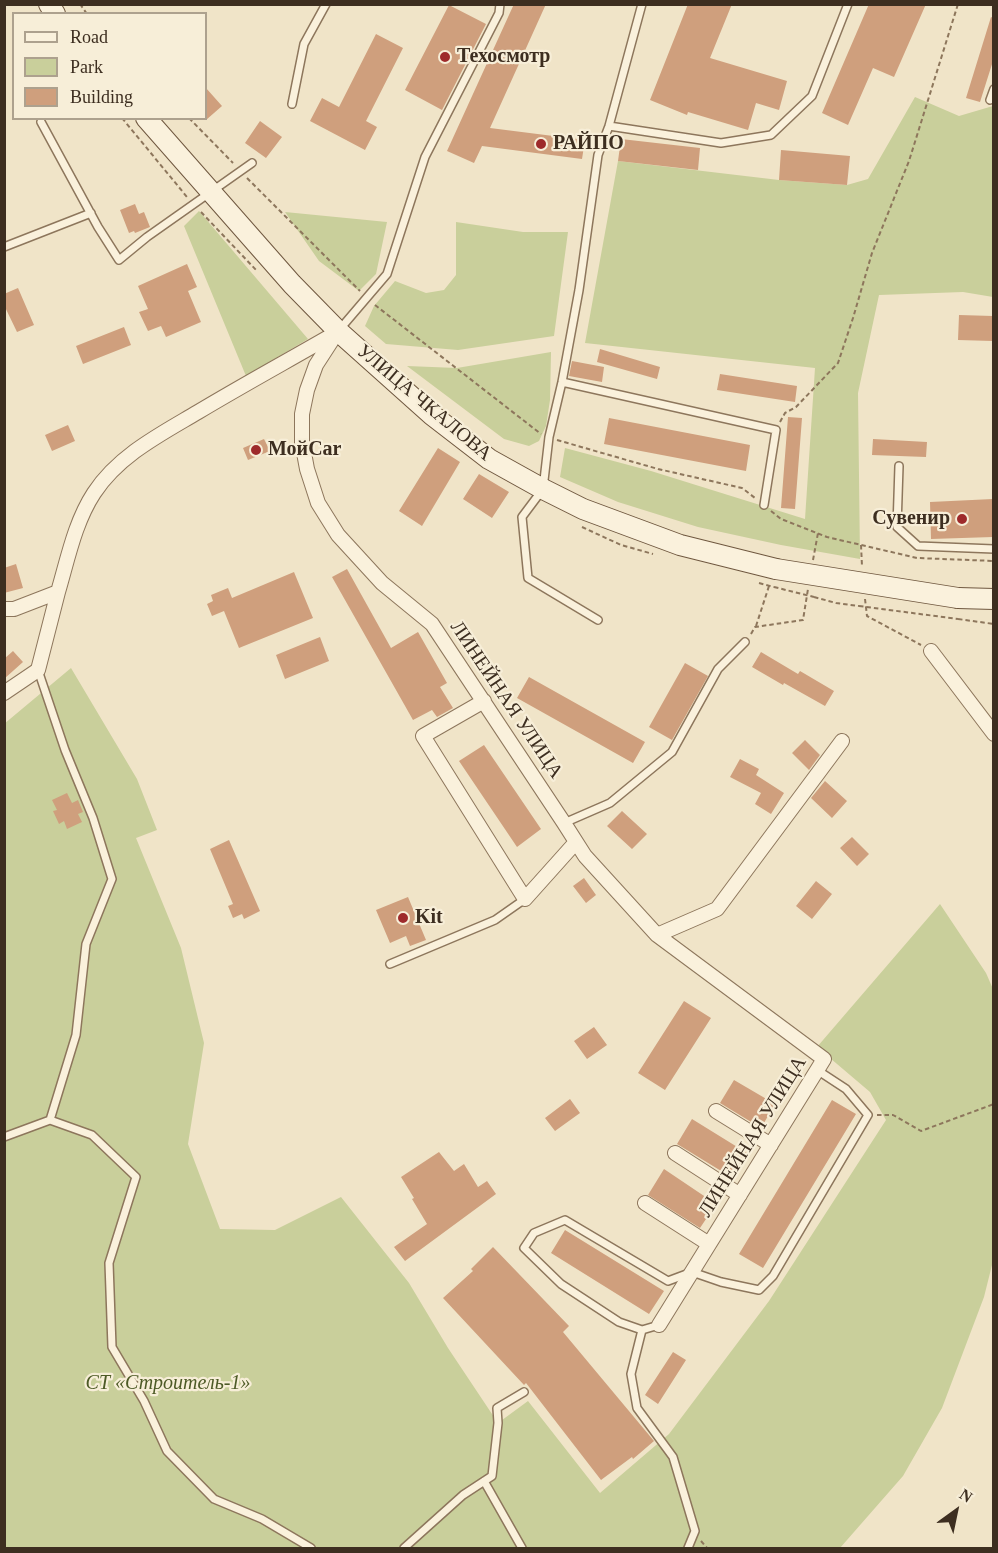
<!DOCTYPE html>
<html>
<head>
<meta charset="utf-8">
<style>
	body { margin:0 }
	#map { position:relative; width:998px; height:1553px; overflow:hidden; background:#f0e4c8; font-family:Georgia,serif }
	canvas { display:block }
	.frame { position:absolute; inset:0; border:6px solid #3d2e20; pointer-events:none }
	.legend { position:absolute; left:12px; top:12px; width:195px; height:108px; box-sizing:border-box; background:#f7eed8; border:2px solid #ada18e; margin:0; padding:8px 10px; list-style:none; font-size:18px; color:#3d2e20 }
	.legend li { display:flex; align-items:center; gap:12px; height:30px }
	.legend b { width:30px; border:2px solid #ada18e }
	.north { position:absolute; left:926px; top:1481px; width:60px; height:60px; -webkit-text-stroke:4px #f7eed8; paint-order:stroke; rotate:33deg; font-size:16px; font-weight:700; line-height:24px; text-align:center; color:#3d2e20 }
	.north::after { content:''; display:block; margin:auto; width:21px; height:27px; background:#3d2e20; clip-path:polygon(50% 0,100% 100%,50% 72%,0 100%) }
</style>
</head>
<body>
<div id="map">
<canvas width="998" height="1553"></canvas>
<div class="frame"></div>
<ul class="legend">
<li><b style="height:8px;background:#faf1dc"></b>Road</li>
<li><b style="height:16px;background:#c9cf9b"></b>Park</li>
<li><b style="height:16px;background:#cf9f7d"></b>Building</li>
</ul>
<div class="north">N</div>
</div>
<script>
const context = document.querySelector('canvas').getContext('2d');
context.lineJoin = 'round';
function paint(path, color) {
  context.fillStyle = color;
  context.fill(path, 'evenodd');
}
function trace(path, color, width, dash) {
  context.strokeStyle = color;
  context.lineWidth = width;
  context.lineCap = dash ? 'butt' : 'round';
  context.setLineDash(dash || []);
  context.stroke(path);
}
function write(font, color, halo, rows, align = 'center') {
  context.font = font + ' Georgia,serif';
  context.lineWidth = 4.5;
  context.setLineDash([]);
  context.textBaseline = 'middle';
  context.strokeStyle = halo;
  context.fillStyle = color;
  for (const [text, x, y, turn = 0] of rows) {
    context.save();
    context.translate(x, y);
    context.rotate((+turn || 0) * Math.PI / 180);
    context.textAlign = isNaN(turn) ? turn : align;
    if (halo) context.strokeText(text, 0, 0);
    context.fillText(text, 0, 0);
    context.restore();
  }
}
const green = new Path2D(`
	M915,97l44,19 34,-10v191l-30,-5 -84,3 -21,98 2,166 -79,-14 -83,-18 -80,-25 -58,-25 5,-29 86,23 154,48 10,-151 -230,-25 33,-182 161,19 68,5 21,-6z
	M199,211l109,128 -62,37 -62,-150z
	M285,212l102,10 -11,52 -17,17 -40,-30z
	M456,222l67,10h45l-14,104 -96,14 -72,-6 -21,-18 9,-20 21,-25 31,12 18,-3 12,-15z
	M551,352l-1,48 -4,26 -7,15 -10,5 -25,-7 -97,-73 50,2z
	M71,668l66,111 20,51 -21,8 45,110 23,95 -16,101 32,85 55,1 66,-33 68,86 39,65 50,75 30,-22 72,92 69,-59 100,-133 117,-181 -16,-28 -53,-45 123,-143 46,69 7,16v272l-9,36 -42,111 -39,68 -63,72h-835l-1,-824z`);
const building = new Path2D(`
	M514,4h32l-56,124 95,12 -3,19 -100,-13 -8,17 -27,-12z
	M688,4h44l-22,54 77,23 -8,29 -23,-7 -8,27 -60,-18 -1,3 -37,-15z
	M869,4h57l-32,73 -21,-9 -25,57 -26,-12z
	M449,5l37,19 -44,86 -37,-20z
	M991,17l2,1v43l-13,41 -14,-4z
	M376,34l27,14 -37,73 11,6 -12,23 -55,-29 12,-23 17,9z
	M206,88l16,18 -16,14z
	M260,121l22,16 -16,21 -21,-15z
	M621,139l79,9 -2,22 -80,-9z
	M781,150l69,6 -3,29 -68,-5z
	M135,204l4,10 5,-2 6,15 -15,6 -1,-2 -5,2 -9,-23z
	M187,264l10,23 -9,4 13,31 -35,15 -5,-11 -13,5 -9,-19 9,-3 -10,-23z
	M18,288l16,37 -17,7 -13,-27v-11z
	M959,315l34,1v25l-35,-1z
	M124,327l7,18 -48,19 -7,-18z
	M600,349l60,18 -3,12 -60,-17z
	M572,361l32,6 -2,15 -33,-6z
	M720,374l77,12 -2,16 -78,-12z
	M788,417l14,1 -7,91 -14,-1z
	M609,418l141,27 -4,26 -142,-27z
	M68,425l7,16 -23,10 -7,-16z
	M264,439l6,12 -22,9 -5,-12z
	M873,439l54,3 -1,15 -54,-2z
	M438,448l22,14 -38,64 -23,-15z
	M479,474l30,18 -17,26 -29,-19z
	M993,499v38l-62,2 -1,-37z
	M16,564l7,24 -19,5v-25z
	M347,569l44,79 27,-16 29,51 -7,4 13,21 -16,9 -5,-7 -19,10 -81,-143z
	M294,572l19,46 -74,30 -15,-37 -12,5 -5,-12 6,-3 -2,-6 17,-7 4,10z
	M320,637l9,24 -44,18 -9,-24z
	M13,651l10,11 -19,17v-20z
	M761,652l37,22 2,-3 34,20 -9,15 -41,-23 -1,2 -31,-18z
	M685,663l23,13 -36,64 -23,-13z
	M529,677l116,65 -12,21 -116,-65z
	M805,740l15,15 -11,15 -17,-17z
	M484,745l57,84 -24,18 -58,-86z
	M740,759l19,10 -3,6 28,18 -13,21 -16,-10 6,-11 -31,-16z
	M825,781l22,20 -15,17 -21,-20z
	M67,793l5,10 6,-3 5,12 -5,2 4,8 -15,7 -3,-8 -5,3 -6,-13 4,-1 -5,-10z
	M622,811l25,23 -15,15 -25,-23z
	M852,837l17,17 -12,12 -17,-18z
	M229,840l31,71 -16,8 -2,-5 -9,4 -5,-12 5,-2 -23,-55z
	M584,878l12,17 -10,8 -13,-17z
	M816,881l16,13 -20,25 -16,-13z
	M408,897l18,43 -16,6 -4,-10 -16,7 -14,-33z
	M684,1001l27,17 -46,72 -27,-17z
	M594,1027l13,18 -20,14 -13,-18z
	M734,1080l41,24 -14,24 -41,-25z
	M570,1099l10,14 -25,18 -10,-13z
	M832,1100l24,14 -93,154 -24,-14z
	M692,1119l55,34 -16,24 -54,-33z
	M439,1152l15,19 10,-7 14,23 9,-6 9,13 -91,67 -11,-14 33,-23 -15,-25 2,-1 -13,-21z
	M664,1169l52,35 -16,24 -52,-33z
	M565,1230l99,61 -15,23 -98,-61z
	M493,1247l76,79 -6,6 91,109 -21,18 -1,-2 -31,23 -75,-97 -2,2 -81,-87 30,-27 -2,-2z
	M673,1352l13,8 -28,44 -13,-9z`);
const path = new Path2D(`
	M80,4l7,10
	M122,118l65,79
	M189,118l44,45
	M247,178l113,113
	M201,212l56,59
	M375,305l166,129
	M780,422l5,-9 11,-6 42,-44 15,-45 19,-65 37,-92 49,-157
	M557,440l101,29 84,19 13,10
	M771,511l10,8 46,18 90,21 77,3
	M582,527l39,18 32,9
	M861,545l1,21
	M813,560l5,-27
	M759,583l15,4
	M814,597l22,6 23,3
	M865,599l2,17 54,29
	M958,619l36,5
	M756,626l13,-40
	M751,634l4,-7 48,-7 5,-31
	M877,1115h16l28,16 73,-27
	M701,1541l6,7`);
const service = new Path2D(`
	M990,100l4,-11
	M292,104l12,-60 22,-40
	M41,122l57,105 21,33 28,-23 105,-74
	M609,126l112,17 50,-8 41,-39 36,-92
	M4,247l87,-34
	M340,329l47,-55 38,-117 74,-144 1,-9
	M562,382l214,48 -12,75
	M899,466l-2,61 21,19 76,3
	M598,620l-70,-42 -6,-61 21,-28 6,-52 13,-55 17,-92 19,-135 11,-29 33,-122
	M564,823l46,-20 62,-51 46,-83 27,-27
	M390,964l105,-44 30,-21
	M50,1120l42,15 44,42 -27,86 3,84 32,54 23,50 47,48 48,20 49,29
	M4,1137l46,-17 26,-85 10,-91 26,-65 -19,-61 -28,-68 -27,-80
	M659,1325l-17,5 -23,-8 -58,-38 -37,-36 10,-15 31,-13 103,61 24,-9 29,10 38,8 14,-14 95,-161 -22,-26 -29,-19
	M642,1330l-11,44 6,34 36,49 22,74 -7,17
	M484,1481l38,67
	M404,1548l59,-53 29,-19 6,-53 -1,-15 27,-16`);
const minor = new Path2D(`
	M338,331l-22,34 -9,25 -5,24v28l5,27 11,34 20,32 44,48 50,41 132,199 21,33 72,79 167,124 -165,266
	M4,609h10l44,-17c10,-34 17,-70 36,-99 25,-38 67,-59 104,-81 45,-27 91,-52 136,-78
	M931,651l63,83
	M4,693l34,-23 20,-78
	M484,701l-61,35 102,163 51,-57
	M657,935l60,-26 125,-168
	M716,1111l55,34
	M675,1153l65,42
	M645,1203l64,41`);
const secondary = new Path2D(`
	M49,4l6,10
	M146,118l146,166 46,47 94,84 57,44 54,30 40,20 97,36 96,24
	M958,598l36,1`);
const pathBridge = new Path2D(`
	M774,587l40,10
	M859,606l99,13`);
const secondaryBridge = new Path2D(`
	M776,569l182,29`);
const markers = [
	[445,57,6,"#9e2a2b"],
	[541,144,6,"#9e2a2b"],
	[256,450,6,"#9e2a2b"],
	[962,519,6,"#9e2a2b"],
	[403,918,6,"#9e2a2b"]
];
const poiNames = [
	["Техосмотр",457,57],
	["РАЙПО",553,144],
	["МойCar",268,450],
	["Сувенир",950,519,"right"],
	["Kit",415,918]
];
const streetNames = [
	["УЛИЦА ЧКАЛОВА",424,403,40],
	["ЛИНЕЙНАЯ УЛИЦА",506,700,56],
	["ЛИНЕЙНАЯ УЛИЦА",753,1137,-58]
];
const parkNames = [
	["СТ «Строитель-1»",168,1384]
];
paint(green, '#c9cf9b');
paint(building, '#cf9f7d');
trace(service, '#8d765c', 10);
trace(minor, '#8d765c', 16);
trace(secondary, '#6f573f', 22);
trace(path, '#8d765c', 2, [4.5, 3]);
trace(service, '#faf1dc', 7);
trace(minor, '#faf1dc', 14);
trace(secondary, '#faf1dc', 20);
trace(secondaryBridge, '#6f573f', 22, []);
trace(pathBridge, '#8d765c', 2, [4.5, 3]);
trace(secondaryBridge, '#faf1dc', 20);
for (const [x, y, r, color] of markers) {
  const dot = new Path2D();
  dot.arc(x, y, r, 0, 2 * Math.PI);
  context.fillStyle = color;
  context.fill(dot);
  trace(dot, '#f7eed8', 2);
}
write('bold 20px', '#3d2e20', '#f7eed8', poiNames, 'left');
write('20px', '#3d2e20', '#f7eed8', streetNames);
write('italic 20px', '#4d5a26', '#f7eed8', parkNames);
</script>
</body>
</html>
